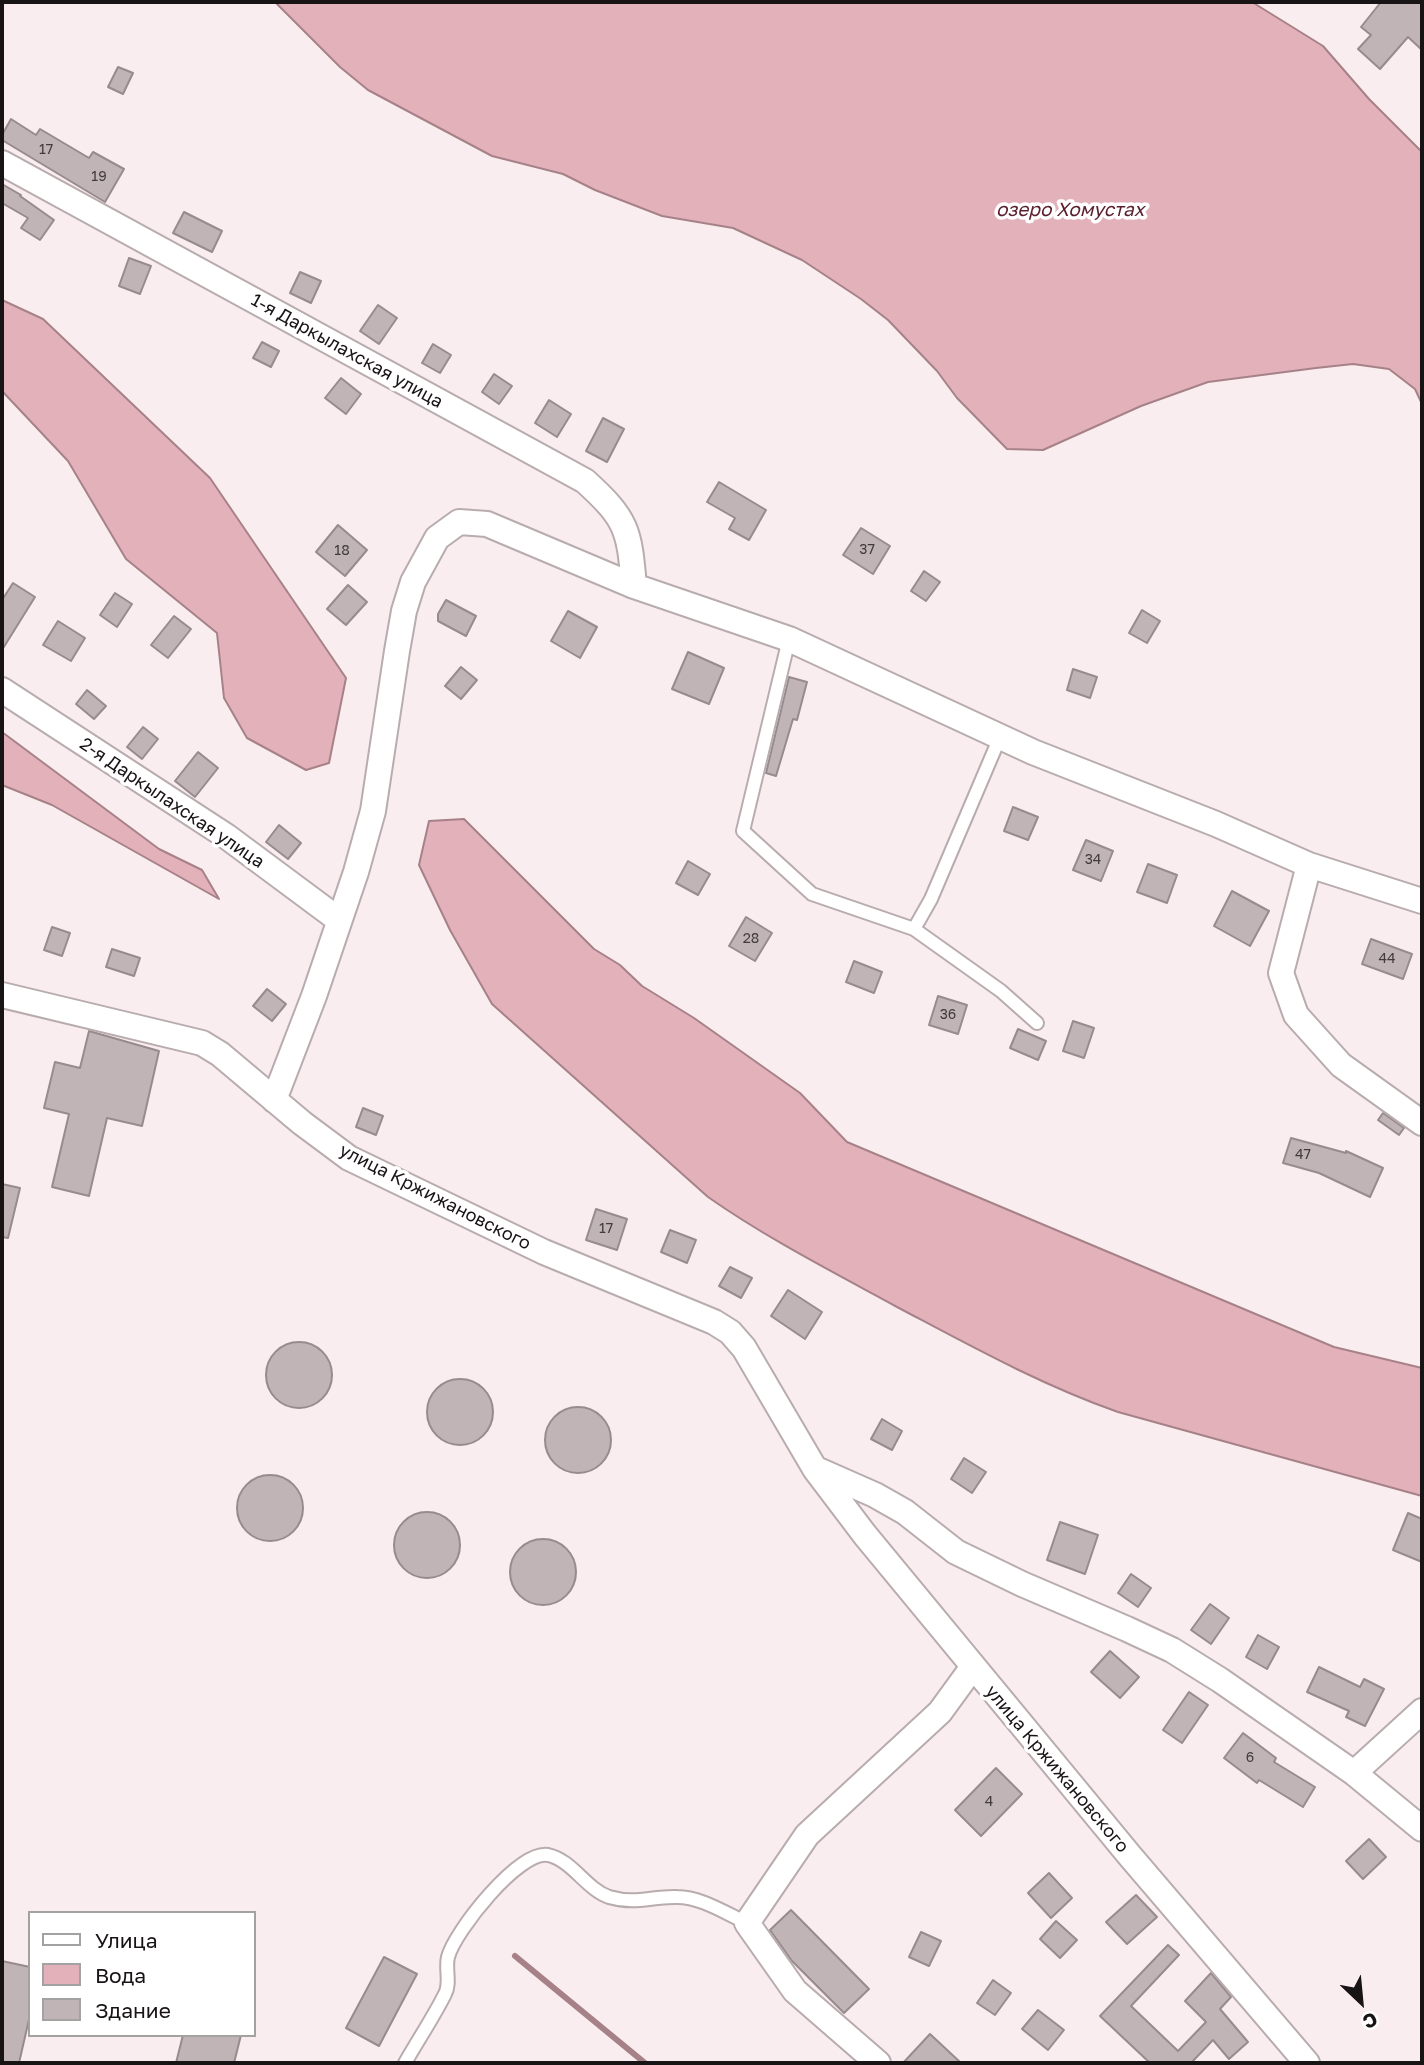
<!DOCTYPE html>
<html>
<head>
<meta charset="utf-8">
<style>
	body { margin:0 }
	#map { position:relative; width:1424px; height:2065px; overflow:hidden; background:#faedef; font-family:"Golos Text",sans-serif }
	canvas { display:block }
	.frame { position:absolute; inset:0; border:4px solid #181314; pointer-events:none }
	.legend { position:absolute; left:28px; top:1911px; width:228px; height:126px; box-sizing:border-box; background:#fff; border:2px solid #a3a1a1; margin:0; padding:9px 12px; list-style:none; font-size:21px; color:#181314 }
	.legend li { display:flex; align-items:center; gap:14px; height:35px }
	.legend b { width:35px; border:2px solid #a3a1a1 }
	.north { position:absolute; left:1326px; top:1967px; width:70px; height:70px; -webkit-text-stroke:5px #fff; paint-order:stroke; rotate:154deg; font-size:19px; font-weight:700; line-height:28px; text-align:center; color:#181314 }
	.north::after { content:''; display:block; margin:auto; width:24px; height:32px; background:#181314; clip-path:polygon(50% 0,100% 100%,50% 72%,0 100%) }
</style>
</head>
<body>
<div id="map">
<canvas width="1424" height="2065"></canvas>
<div class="frame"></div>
<ul class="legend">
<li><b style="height:9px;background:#fff"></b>Улица</li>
<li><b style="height:19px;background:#e3b1ba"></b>Вода</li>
<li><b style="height:19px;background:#c1b4b6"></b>Здание</li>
</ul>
<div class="north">С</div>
</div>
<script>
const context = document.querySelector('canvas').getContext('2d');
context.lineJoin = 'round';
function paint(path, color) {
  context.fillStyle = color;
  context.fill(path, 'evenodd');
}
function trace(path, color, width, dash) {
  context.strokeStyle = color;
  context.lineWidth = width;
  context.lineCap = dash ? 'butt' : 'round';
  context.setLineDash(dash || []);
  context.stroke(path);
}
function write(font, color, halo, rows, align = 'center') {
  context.font = font + ' "Golos Text",sans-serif';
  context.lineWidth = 7;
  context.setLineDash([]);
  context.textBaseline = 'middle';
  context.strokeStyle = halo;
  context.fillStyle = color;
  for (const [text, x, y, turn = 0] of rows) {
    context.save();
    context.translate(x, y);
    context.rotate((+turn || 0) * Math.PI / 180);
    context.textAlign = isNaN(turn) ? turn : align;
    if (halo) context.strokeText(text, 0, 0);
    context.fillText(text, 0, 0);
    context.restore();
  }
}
const water = new Path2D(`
	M275,2h977l71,44 46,53 53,53v252l-7,-15 -26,-20 -36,-5 -37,4 -108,14 -67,24 -98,44 -36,-1 -50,-51 -20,-27 -49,-51 -27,-21 -59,-39 -69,-32 -71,-12 -67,-26 -32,-16 -71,-18 -124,-66 -28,-23z
	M2,300l41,19 167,159 136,200 -17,85 -23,7 -59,-32 -23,-40 -7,-65 -91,-74 -58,-98 -66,-70z
	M2,732l157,117 43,21 17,29 -167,-94 -50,-20z
	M464,819l130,130 26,16 22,21 52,32 106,75 47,49 487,205 88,21v128l-304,-84c-77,-27 -149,-67 -221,-105 -64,-35 -129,-68 -189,-110l-216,-193 -42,-74 -31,-65 10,-44z`);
const stream = new Path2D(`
	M515,1956l130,107`);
const building = new Path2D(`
	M1381,2h41v48l-14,-13 -28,32 -22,-20 13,-14 -10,-8z
	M118,67l15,6 -10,21 -15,-7z
	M11,119l25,16 4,-6 49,29 4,-6 31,17 -19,33 -103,-62v-5z
	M2,184l19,11 -1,1 34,24 -14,20 -19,-12 7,-10 -26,-15z
	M184,212l38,19 -10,21 -39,-19z
	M129,258l22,8 -11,28 -21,-8z
	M300,272l21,9 -10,22 -21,-10z
	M378,305l19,13 -18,26 -19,-13z
	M262,342l17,9 -8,16 -18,-9z
	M433,344l18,11 -11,18 -18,-10z
	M494,374l18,12 -13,18 -17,-12z
	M341,378l20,16 -15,20 -21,-16z
	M549,400l22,14 -14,23 -22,-14z
	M603,418l21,11 -17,33 -21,-11z
	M719,482l47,28 -17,30 -20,-11 6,-11 -28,-16z
	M338,525l29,25 -22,26 -29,-24z
	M861,528l29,18 -17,28 -30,-19z
	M924,571l16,11 -14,19 -15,-10z
	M13,583l22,14 -33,53v-50z
	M348,585l19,17 -21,23 -19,-16z
	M115,593l17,11 -15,23 -17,-12z
	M446,600l30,16 -10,20 -28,-15v-7z
	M1142,610l18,11 -13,22 -18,-10z
	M568,611l29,16 -17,31 -29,-17z
	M174,616l17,13 -23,29 -17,-13z
	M58,621l27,17 -14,23 -28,-16z
	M688,652l36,16 -15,36 -37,-15z
	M461,667l16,13 -16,19 -16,-13z
	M1073,669l24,8 -7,21 -23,-8z
	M789,677l18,5 -10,38 -4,-1 -17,57 -10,-3z
	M87,690l19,16 -12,13 -18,-15z
	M143,727l15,12 -16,20 -15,-12z
	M198,752l20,16 -23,29 -20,-16z
	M1013,807l25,10 -10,23 -24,-9z
	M279,825l22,18 -13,16 -22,-17z
	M1086,840l27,11 -12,30 -28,-11z
	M688,861l22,13 -12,21 -22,-12z
	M1148,864l29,11 -10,28 -30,-11z
	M1232,891l37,20 -19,35 -36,-20z
	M746,917l26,16 -17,28 -26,-15z
	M52,927l18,6 -8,23 -18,-6z
	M1371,939l41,15 -9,25 -41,-15z
	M112,949l28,9 -6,18 -28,-9z
	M854,961l28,11 -8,21 -28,-11z
	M267,989l19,15 -14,17 -19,-15z
	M938,996l29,9 -9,29 -29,-9z
	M1073,1021l21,7 -10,30 -21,-7z
	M1018,1029l28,12 -8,19 -28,-12z
	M89,1031l70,20 -17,75 -35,-8 -18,78 -37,-9 17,-73 -25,-6 11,-46 25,6z
	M363,1108l20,8 -7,19 -20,-8z
	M1383,1113l21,15 -5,7 -21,-15z
	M1291,1138l55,15v-2l37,17 -13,29 -51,-24 -36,-10z
	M2,1184l18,4 -12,50 -6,-1z
	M596,1209l31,10 -10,31 -31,-10z
	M670,1230l26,10 -9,23 -26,-11z
	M730,1267l22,11 -11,20 -22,-12z
	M788,1290l34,22 -17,27 -34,-23z
	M266 1375a33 33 0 1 1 66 0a33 33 0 1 1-66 0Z
	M427 1412a33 33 0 1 1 66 0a33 33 0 1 1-66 0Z
	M545 1440a33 33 0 1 1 66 0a33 33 0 1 1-66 0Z
	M882,1419l20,12 -10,19 -21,-11z
	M964,1458l22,14 -14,21 -21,-14z
	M237 1508a33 33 0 1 1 66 0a33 33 0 1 1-66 0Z
	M394 1545a33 33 0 1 1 66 0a33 33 0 1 1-66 0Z
	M1408,1513l14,6v43l-29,-12z
	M1060,1522l38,13 -13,39 -38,-14z
	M510 1572a33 33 0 1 1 66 0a33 33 0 1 1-66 0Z
	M1131,1574l20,14 -13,19 -20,-14z
	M1210,1604l19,14 -18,26 -20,-14z
	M1258,1635l21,12 -12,22 -21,-12z
	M1110,1651l29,26 -19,21 -29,-26z
	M1319,1667l41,20 4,-8 20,10 -19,37 -19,-9 3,-6 -42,-19z
	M1189,1692l19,13 -26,38 -19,-13z
	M1243,1733l33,25 -2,4 41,25 -12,20 -44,-27 -2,3 -33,-25z
	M996,1768l26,26 -41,42 -26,-26z
	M1369,1839l17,18 -23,22 -17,-18z
	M1049,1873l23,25 -21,20 -23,-25z
	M1136,1895l21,22 -30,27 -21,-22z
	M791,1910l78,79 -25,24 -52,-52 -22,-31z
	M1056,1921l21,19 -17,18 -20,-19z
	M921,1932l20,9 -12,25 -20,-9z
	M1168,1945l11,10 -48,51 47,45 28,-29 -21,-21 26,-28 20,24 -11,12 28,33 -19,17 -16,-19 -22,23h-41l-50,-47z
	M384,1957l33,17 -38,72 -33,-18z
	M2,1961l28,6v48l-11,48h-17z
	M993,1980l18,13 -16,22 -18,-12z
	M1038,2010l26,20 -16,20 -26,-21z
	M930,2034l31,29h-58z
	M183,2035h58l-7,28h-58z`);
const lane = new Path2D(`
	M789,639l-46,192 69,63 102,35 87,62 36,32
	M914,929l17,-30 69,-162
	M405,2063c13,-23 28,-45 40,-69 6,-11 0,-25 3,-37 7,-26 71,-107 100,-102 24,5 38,34 61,42 28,8 42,-1 68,0 24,0 48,16 70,26`);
const street = new Path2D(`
	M2,163l583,318c43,39 44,49 49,105
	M2,690l224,146 113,84
	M1309,865l-28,108 15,42 45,50 81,58
	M2,995l200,48 18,11 82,69 47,35 195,94 170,70 16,10 14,16 71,121 50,66 265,321 177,207
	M274,1100l40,-104 42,-124 17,-61 24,-160 7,-40 9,-29 24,-44 22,-16 28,2 147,62 155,53 244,113 183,72 93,41 113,36
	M816,1469l59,26 30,17 51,40 66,32 105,45 45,21 48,30 134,93 68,56
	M1354,1773l68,-62
	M878,2063l-83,-72 -48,-68 60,-88 133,-123 32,-44`);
const numberNames = [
	["17",46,150],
	["19",99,177],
	["37",867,550],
	["18",342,551],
	["34",1093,860],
	["28",751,939],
	["44",1387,959],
	["36",948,1015],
	["47",1303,1155],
	["17",606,1229],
	["6",1250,1758],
	["4",989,1802]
];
const streetNames = [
	["1-я Даркылахская улица",347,351,29],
	["2-я Даркылахская улица",172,803,34],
	["улица Кржижановского",435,1197,27],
	["улица Кржижановского",1057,1769,50]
];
const waterNames = [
	["озеро Хомустах",1070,210]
];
paint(water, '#e3b1ba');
trace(water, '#a68288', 2);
trace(stream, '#a68288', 6);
paint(building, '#c1b4b6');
trace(building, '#978b8d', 2);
trace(lane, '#b8acae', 16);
trace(street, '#b8acae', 28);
trace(lane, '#fff', 12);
trace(street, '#fff', 24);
write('14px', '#423b3c', null, numberNames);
write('18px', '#181314', '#fff', streetNames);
write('italic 19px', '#5a1e2e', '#fff', waterNames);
</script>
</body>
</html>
